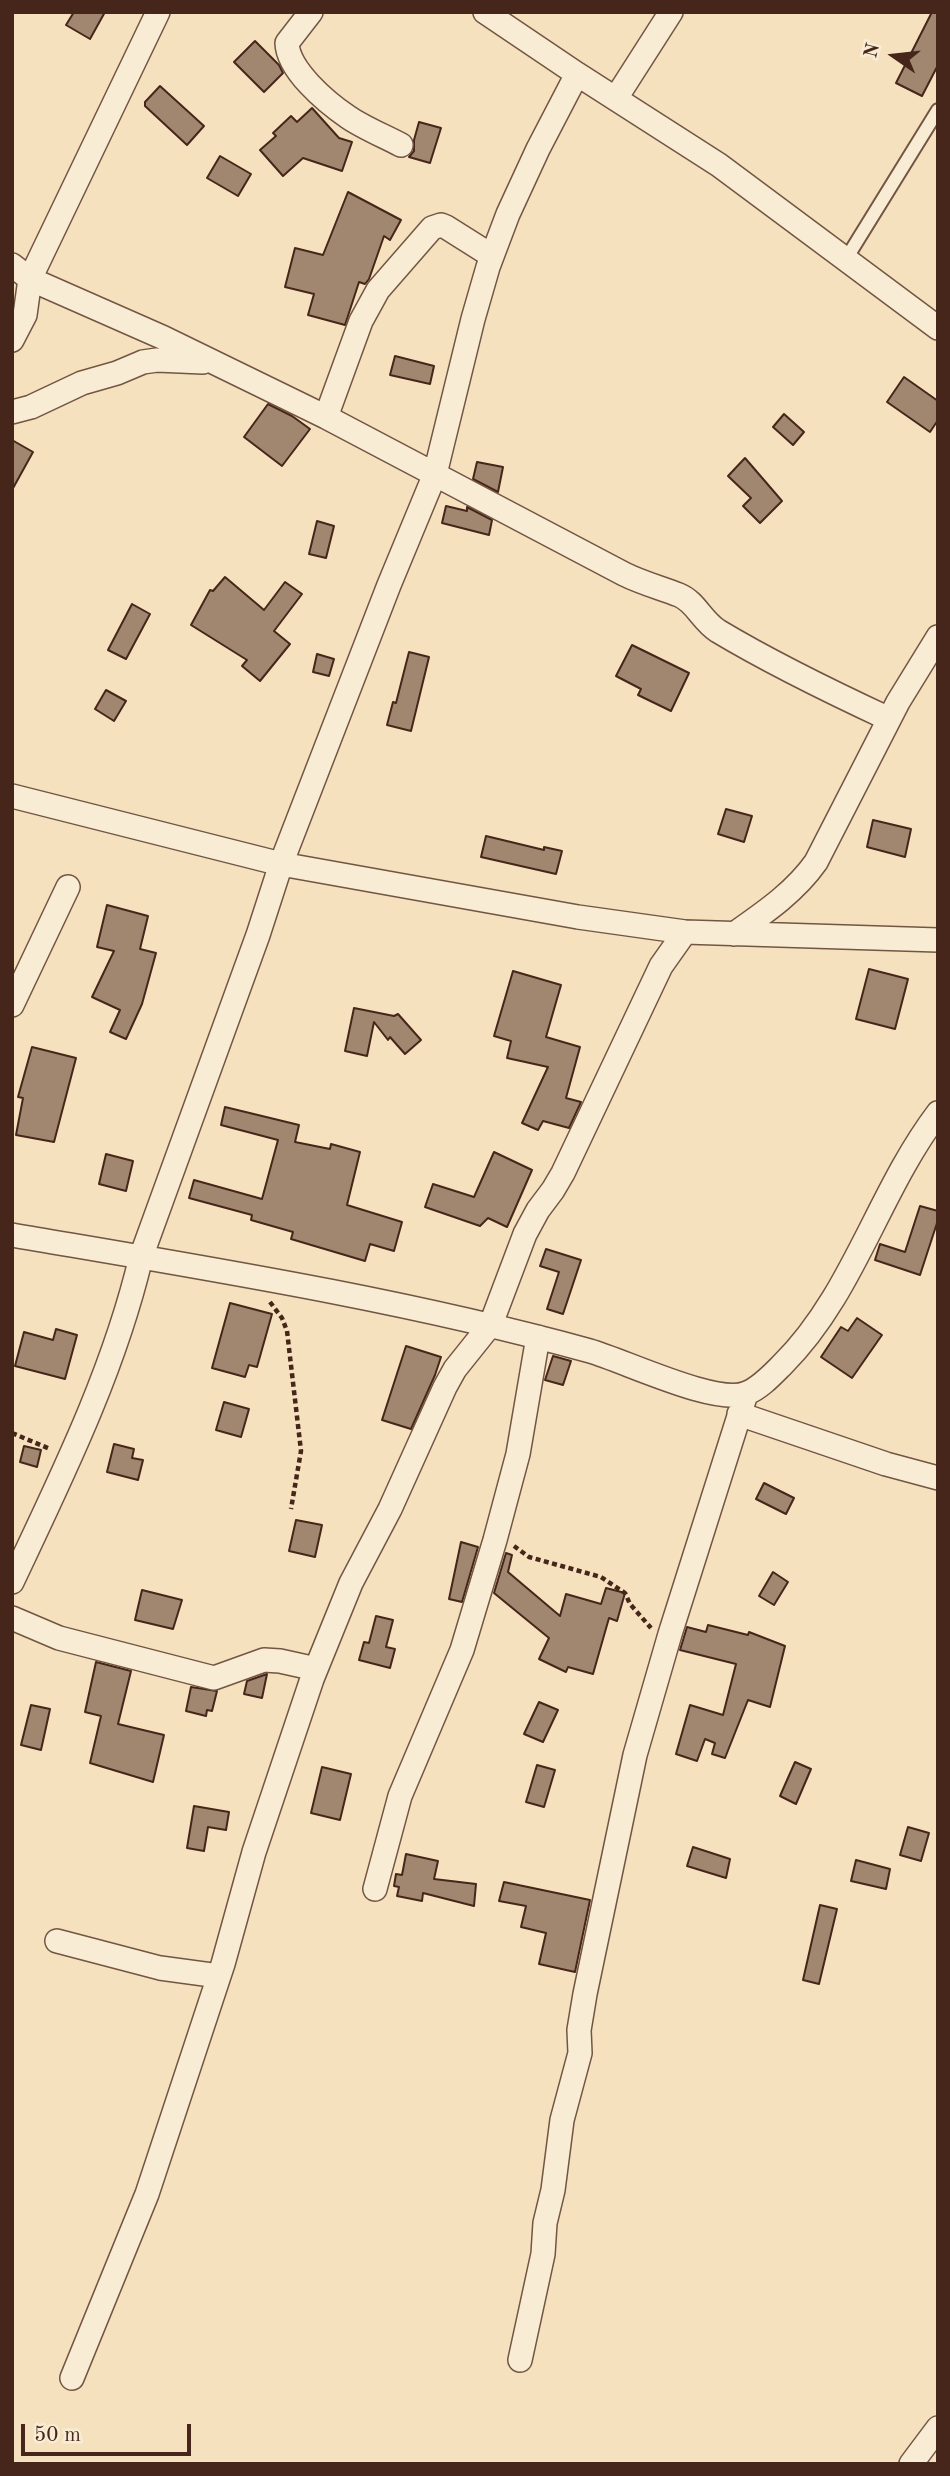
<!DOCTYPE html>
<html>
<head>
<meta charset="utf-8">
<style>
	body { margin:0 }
	#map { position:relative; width:950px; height:2476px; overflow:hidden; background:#f5e1be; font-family:"Old Standard TT",serif }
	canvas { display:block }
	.frame { position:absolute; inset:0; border:14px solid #46261a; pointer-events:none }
	.north { position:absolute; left:859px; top:21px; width:70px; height:70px; -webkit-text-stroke:5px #f8ecd5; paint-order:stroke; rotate:284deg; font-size:19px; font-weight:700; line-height:28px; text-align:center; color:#46261a }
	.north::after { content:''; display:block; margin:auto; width:24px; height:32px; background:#46261a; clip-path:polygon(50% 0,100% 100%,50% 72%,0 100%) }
	.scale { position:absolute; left:21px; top:2424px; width:170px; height:32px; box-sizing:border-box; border:4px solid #46261a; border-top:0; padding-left:9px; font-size:21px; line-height:24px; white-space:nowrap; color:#46261a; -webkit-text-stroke:5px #f8ecd5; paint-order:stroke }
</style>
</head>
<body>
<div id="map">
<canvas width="950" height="2476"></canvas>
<div class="frame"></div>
<div class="north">N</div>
<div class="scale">50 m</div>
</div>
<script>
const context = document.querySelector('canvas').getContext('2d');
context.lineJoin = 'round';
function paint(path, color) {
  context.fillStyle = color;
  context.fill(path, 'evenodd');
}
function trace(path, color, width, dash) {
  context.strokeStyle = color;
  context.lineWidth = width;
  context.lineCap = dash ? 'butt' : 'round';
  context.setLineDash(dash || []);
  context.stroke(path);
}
const building = new Path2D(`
	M74,12h31l-15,27 -24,-14z
	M932,12h6v53l-16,31 -26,-13z
	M255,41l24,24 4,8 -19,19 -30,-30z
	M160,86l44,40 -17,19 -42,-39v-4z
	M312,108l27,30 13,4 -10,29 -39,-13 -20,18 -23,-26 16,-14 -3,-3 18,-17 6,6z
	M419,122l22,6 -11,35 -21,-6 5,-6v-11z
	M220,156l31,18 -13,22 -31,-18z
	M348,192l53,28 -11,20 -6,-4 -15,43 -4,5 -6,-2 -14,43 -37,-10 6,-21 -29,-7 10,-39 28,7z
	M395,356l39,10 -4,18 -40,-9z
	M904,377l34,24v19l-8,12 -43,-30z
	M268,404l24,12 18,13 -28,37 -38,-29z
	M784,414l20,18 -11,13 -20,-18z
	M12,440l21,12 -21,38z
	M745,458l37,43 -22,22 -17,-17 8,-8 -23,-22z
	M477,462l26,5 -5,25 -25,-13z
	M446,506l21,5v-4l25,13 -3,15 -47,-12z
	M317,521l17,5 -8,32 -17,-4z
	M225,577l39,33 21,-28 17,12 -28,37 16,13 -30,37 -18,-15 5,-6 -56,-35 19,-35 3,1z
	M132,604l18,10 -24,45 -18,-9z
	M632,645l57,28 -18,38 -33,-16 3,-6 -25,-13z
	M409,652l20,5 -18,74 -24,-6 6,-23 3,1z
	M317,654l17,5 -5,17 -16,-4z
	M106,690l20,11 -12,20 -19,-12z
	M726,809l26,7 -8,26 -26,-8z
	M873,820l38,9 -6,28 -38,-10z
	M486,836l58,14v-3l18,4 -6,23 -75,-17z
	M107,905l41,11 -8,33 16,4 -14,51 -16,35 -16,-7 10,-22 -28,-13 22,-46 -17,-4z
	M869,969l39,10 -13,50 -39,-10z
	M513,971l48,14 -15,52 34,10 -14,51 15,4 -12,26 -26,-7 -5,9 -16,-7 26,-56 -41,-9 4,-17 -17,-5z
	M354,1008l40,8 4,-2 23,26 -16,14 -15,-17 -2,3 -14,-18 -7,34 -22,-5z
	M32,1047l44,11 -22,84 -38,-7 7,-37 -5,-1z
	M225,1107l74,18 -4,17 35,7 1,-5 29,8 -13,53 55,17 -8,29 -24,-7 -5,17 -74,-22 2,-7 -42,-12 1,-5 -63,-17 5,-18 68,19 16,-59 -57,-15z
	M494,1152l38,18 -25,57 -19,-9 -8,8 -55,-19 8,-23 41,13z
	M106,1154l27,7 -7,30 -27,-7z
	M920,1206l18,5v9l-18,55 -45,-15 5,-16 25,8z
	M546,1249l35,11 -18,54 -16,-5 12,-37 -19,-6z
	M230,1303l42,11 -15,53 -8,-2 -4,12 -33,-9z
	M857,1318l25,17 -30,43 -31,-21 20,-30 7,4z
	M56,1329l21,6 -12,44 -50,-13 9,-34 29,8z
	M406,1346l35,11 -6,18 -24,54 -29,-9z
	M553,1356l18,5 -8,24 -18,-5z
	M224,1402l25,7 -8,28 -25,-7z
	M114,1444l20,5 -2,9 11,2 -5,20 -31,-8z
	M24,1446l17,4 -4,17 -17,-5z
	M764,1483l30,15 -8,16 -30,-15z
	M296,1520l26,5 -7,32 -26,-6z
	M461,1542l17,5 -16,55 -13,-3z
	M506,1553l6,2 -4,17 52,44 6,-22 35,10 5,-16 19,5 -8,28 -8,-3 -16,56 -25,-7 -2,5 -27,-13 10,-21 -55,-45z
	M773,1572l15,10 -14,23 -15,-9z
	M142,1590l40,10 -9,29 -38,-9z
	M376,1616l17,4 -7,27 9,2 -5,19 -31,-8 5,-18 5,1z
	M708,1625l40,10 1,-3 36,14 -15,61 -22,-7 -23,58 -13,-4 3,-11 -10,-4 -8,22 -21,-7 14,-49 33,10 13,-51 -56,-14 7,-23 19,5z
	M96,1662l35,9 -13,53 46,11 -11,47 -63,-19 11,-47 -16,-4z
	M267,1674l-5,24 -18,-4 3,-13z
	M191,1687l26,4 -5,20 -5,-1 -1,6 -20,-5z
	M539,1702l19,8 -15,32 -19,-8z
	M31,1705l19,4 -9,41 -20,-5z
	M795,1762l16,7 -15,35 -16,-8z
	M537,1765l18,5 -11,37 -18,-5z
	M322,1767l29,7 -11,46 -29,-7z
	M194,1806l35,6 -3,18 -18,-3 -4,24 -17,-3z
	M908,1827l21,6 -8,28 -21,-6z
	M693,1847l37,12 -4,19 -39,-12z
	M406,1854l32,7 -4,18 42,5 -2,22 -51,-13 -1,8 -25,-5 2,-9 -5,-1 2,-12 6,1z
	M856,1860l34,9 -4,20 -35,-8z
	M504,1882l86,18 -15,72 -36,-8 7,-31 -25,-6 5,-21 -27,-5z
	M820,1905l17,4 -18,75 -16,-4z`);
const path = new Path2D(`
	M270,1302l12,16 5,13 14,120 -10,58
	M12,1433l38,16
	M514,1546l15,11 72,20 24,16 5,11 21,24`);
const lane = new Path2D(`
	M846,259l92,-149`);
const street = new Path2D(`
	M311,12l-24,31c1,27 39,59 61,74 16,11 36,19 53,28
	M485,12l92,62 142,91 219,163
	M616,98l55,-86
	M12,265l18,14 134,59 162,79 298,157c18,9 37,14 55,21 17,7 22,25 39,36 55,33 113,61 171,88
	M12,340l13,-25 5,-36 128,-267
	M12,412l19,-5 51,-24 35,-10 26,-11 14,-2 46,2
	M326,417l35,-96 17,-31 54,-62 9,-3 5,2 46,29
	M12,796l269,68 297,53 107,15 253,8
	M734,934c30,-21 61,-42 82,-72l82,-160 40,-65
	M12,1005l56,-118
	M12,1235c193,33 389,64 578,116 35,10 127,55 157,42 13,-5 25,-18 35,-28 71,-70 96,-173 156,-252
	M739,1414l147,50 52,14
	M12,1582c50,-106 102,-211 129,-325l117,-322 23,-71 108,-279 46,-111 38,-155 15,-52 20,-53 30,-65 39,-75
	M12,1618l47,20 155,40 50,-18 16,1 36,8
	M375,1889l25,-93 62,-146 33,-110 23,-86 20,-117
	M57,1941l103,27 59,8
	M520,2360l23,-106 2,-31 8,-33 9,-70 18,-67 -1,-23 6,-36 50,-239 35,-121 76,-240
	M72,2378l75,-184 76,-230 31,-112 58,-173 39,-96 39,-74 55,-122 10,-18 36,-45 34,-90 13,-24 15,-20 10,-17 98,-207 24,-34
	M911,2464l27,-36`);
paint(building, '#a1876f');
trace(building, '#46261a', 2);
trace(lane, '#725543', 16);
trace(street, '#725543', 26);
trace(path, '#46261a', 4.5, [5, 3.5]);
trace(lane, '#f8ecd5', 12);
trace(street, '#f8ecd5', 23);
</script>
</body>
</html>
